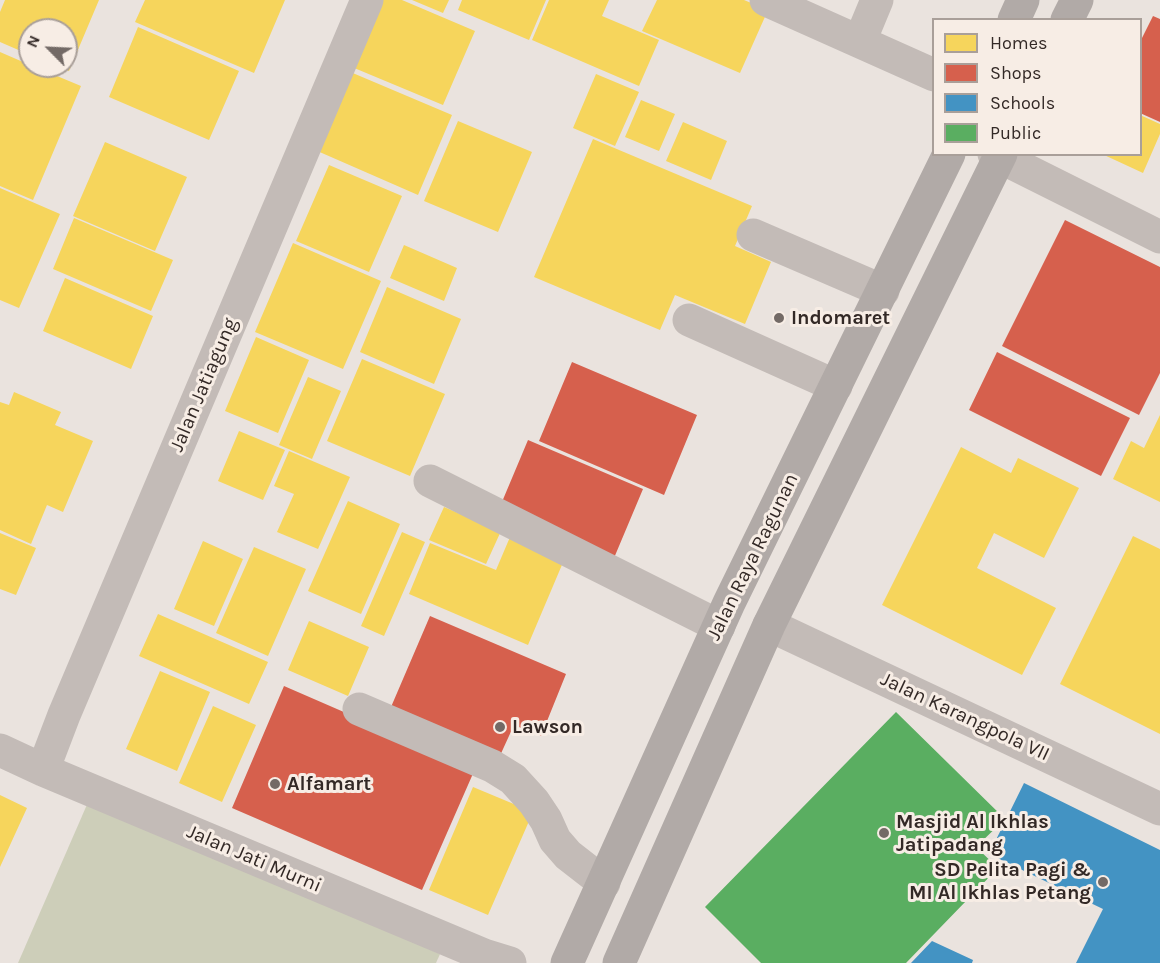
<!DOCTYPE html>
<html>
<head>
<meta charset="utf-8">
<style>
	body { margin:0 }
	#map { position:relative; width:1160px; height:963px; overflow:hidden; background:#eae3de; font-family:Karla,sans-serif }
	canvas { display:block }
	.legend { position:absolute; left:932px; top:18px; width:210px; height:138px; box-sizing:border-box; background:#f7ede5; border:2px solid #a99f99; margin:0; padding:8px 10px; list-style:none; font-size:18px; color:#332926 }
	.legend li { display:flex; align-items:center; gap:12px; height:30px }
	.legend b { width:30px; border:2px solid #a99f99 }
	.north { position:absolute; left:18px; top:18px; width:60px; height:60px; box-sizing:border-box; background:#f7ede5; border:2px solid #a99f99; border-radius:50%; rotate:294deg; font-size:16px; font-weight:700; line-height:24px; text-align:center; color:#332926 }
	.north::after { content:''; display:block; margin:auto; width:21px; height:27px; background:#736a66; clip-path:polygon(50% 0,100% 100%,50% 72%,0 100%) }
</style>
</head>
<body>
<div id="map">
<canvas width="1160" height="963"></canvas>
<ul class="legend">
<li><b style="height:16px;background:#f6d55c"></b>Homes</li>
<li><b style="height:16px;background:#d6604d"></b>Shops</li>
<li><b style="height:16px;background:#4393c3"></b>Schools</li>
<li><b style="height:16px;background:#5aae61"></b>Public</li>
</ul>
<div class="north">N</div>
</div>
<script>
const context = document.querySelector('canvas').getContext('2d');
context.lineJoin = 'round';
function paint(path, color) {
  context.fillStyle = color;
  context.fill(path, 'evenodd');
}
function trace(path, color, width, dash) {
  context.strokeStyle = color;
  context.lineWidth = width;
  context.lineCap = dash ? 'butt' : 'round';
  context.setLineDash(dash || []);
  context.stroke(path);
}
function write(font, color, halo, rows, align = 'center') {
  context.font = font + ' Karla,sans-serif';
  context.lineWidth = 6;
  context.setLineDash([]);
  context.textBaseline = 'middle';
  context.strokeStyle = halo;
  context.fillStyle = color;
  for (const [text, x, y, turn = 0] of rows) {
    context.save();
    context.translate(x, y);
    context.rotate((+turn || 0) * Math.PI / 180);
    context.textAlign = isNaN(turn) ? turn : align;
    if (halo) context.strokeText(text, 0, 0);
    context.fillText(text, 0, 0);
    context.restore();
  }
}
const green = new Path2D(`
	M89,800l351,154 -4,9h-418z`);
const homes = new Path2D(`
	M5,0h94l-30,71 -13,-5h10v-36h-36v25l-30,-13v-30z
	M145,0h140l-31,73 -119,-51z
	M375,0h27l73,31 -32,74 -96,-40z
	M412,0h37l-6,13z
	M462,0h84l-17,40 -71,-30z
	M549,0h60l-7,16 57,24 -20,46 -107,-46z
	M657,0h87l24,10 -28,63 -98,-42z
	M138,27l101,44 -30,69 -100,-43z
	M0,52l30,13v1h3l48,20 -48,114 -33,-14z
	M348,71l104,44 -34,80 -103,-45z
	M596,74l43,18 -24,54 -42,-18z
	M641,100l34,14 -16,37 -34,-14z
	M1140,115l20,9v10l-17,39 -41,-19h38z
	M458,121l74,31 -34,80 -74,-31z
	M683,122l44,19 -16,39 -45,-19z
	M593,139l159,67 -17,40 36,16 -26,62 -70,-29 -15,35 -126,-53z
	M105,142l82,35 -32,74 -82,-35z
	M329,165l73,31 -33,76 -73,-31z
	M0,188l60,26 -41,94 -19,-8z
	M74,218l99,42 -22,51 -98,-42z
	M293,243l88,38 -38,88 -88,-37z
	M404,245l53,23 -13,33 -54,-23z
	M65,278l88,38 -22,53 -88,-38z
	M387,287l74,32 -27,65 -74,-32z
	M256,337l53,23 -31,73 -53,-22z
	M362,359l83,35 -35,82 -83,-35z
	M308,377l33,14 -29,68 -33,-14z
	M14,392l47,20 -6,13 38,16 -30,71 -16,-7 -16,39 -31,-14v-128l9,3z
	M1160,415v87l-47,-23 18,-38 13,7z
	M239,431l46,19 -22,50 -45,-19z
	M961,447l50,26 7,-15 61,30 -35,70 -50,-25 -17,35 79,40 -34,67 -140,-70z
	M289,451l61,26 -32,72 -41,-17 17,-38 -20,-8z
	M348,501l52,23 -39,90 -53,-23z
	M444,507l57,24 -15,33 -57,-24z
	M513,530l54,23 -39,92 -119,-51 21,-51 66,27z
	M402,532l23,10 -41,94 -23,-10z
	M0,533l36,15 -20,47 -16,-6z
	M1133,536l27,13v185l-100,-50z
	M203,541l40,18 -29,67 -40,-17z
	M254,547l52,22 -38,87 -52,-23z
	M158,614l110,48 -19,42 -110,-48z
	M309,621l60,26 -21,49 -60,-26z
	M160,671l50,21 -33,79 -51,-22z
	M213,706l43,19 -34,77 -43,-19z
	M473,787l60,25 -45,103 -59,-25z
	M0,795l27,13 -27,59z`);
const shops = new Path2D(`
	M1153,16l7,3v103l-20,-9v-71z
	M1065,220l95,47v106l-21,42 -137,-69z
	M997,352l133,66 -29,58 -132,-66z
	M572,362l125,53 -33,80 -125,-54z
	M528,440l115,49 -29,69 -115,-49z
	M430,616l136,58 -25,62 -27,-11 -16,35 -110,-46z
	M284,686l191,83 -53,121 -190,-82z`);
const schools = new Path2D(`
	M1024,783l136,67v113h-84l27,-54 -114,-55z
	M932,941l41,19 -1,3h-61z`);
const public = new Path2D(`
	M896,712l109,107 -29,28 22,21 -92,95h-145l-56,-56z`);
const minor = new Path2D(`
	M766,0l168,75
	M860,41l17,-41
	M994,154l166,83
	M753,235l130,56
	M689,320l147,66
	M430,481l289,145
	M769,625l391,184
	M359,709l133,57 21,13 21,23 12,18 9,20 13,15 36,28
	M0,750l43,20 441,185 26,8
	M43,770l21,-55 303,-715`);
const major = new Path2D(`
	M1014,20l9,-20
	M1067,20l10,-20
	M567,963l162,-360 220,-449
	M619,963l150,-338 232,-471`);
const markers = [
	[779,318,6,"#736a66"],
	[500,727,6,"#736a66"],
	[275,784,6,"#736a66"],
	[884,833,6,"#736a66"],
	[1103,882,6,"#736a66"]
];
const poiNames = [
	["Indomaret",791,318],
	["Lawson",512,727],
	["Alfamart",287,784],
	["Masjid Al Ikhlas",896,822],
	["Jatipadang",896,845],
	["SD Pelita Pagi &",1091,870,"right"],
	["MI Al Ikhlas Petang",1091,893,"right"]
];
const streetNames = [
	["Jalan Jatiagung",204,385,-67],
	["Jalan Raya Ragunan",753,557,-64],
	["Jalan Karangpola VII",965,717,25],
	["Jalan Jati Murni",254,859,23]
];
paint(green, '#cdceb9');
paint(homes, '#f6d55c');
paint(shops, '#d6604d');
paint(schools, '#4393c3');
paint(public, '#5aae61');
trace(minor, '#c3bbb7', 33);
trace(major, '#b1aaa7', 33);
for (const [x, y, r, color] of markers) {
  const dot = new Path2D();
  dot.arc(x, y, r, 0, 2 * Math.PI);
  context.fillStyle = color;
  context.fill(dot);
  trace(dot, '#f7ede5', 2);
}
write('bold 20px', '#332926', '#f7ede5', poiNames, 'left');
write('20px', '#332926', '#f7ede5', streetNames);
</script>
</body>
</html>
